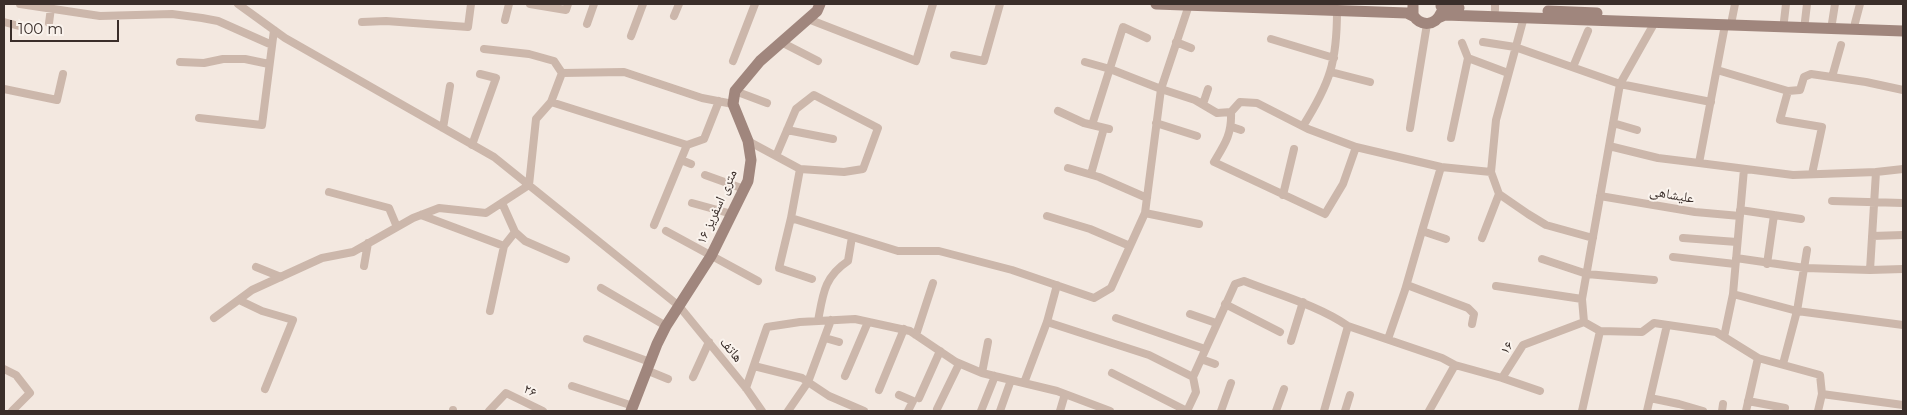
<!DOCTYPE html>
<html>
<head>
<meta charset="utf-8">
<style>
	body { margin:0 }
	#map { position:relative; width:1907px; height:415px; overflow:hidden; background:#f3e8e0; font-family:Montserrat,sans-serif }
	canvas { display:block }
	.frame { position:absolute; inset:0; border:5px solid #3a2e2a; pointer-events:none }
	.scale { position:absolute; left:10px; top:20px; width:109px; height:22px; box-sizing:border-box; border:2px solid #3a2e2a; border-top:0; padding-left:6px; font-size:15px; line-height:18px; white-space:nowrap; color:#3a2e2a; -webkit-text-stroke:4px #faf3ed; paint-order:stroke }
</style>
</head>
<body>
<div id="map">
<canvas width="1907" height="415"></canvas>
<div class="frame"></div>
<div class="scale">100 m</div>
</div>
<script>
const context = document.querySelector('canvas').getContext('2d');
context.lineJoin = 'round';
function trace(path, color, width, dash) {
  context.strokeStyle = color;
  context.lineWidth = width;
  context.lineCap = dash ? 'butt' : 'round';
  context.setLineDash(dash || []);
  context.stroke(path);
}
function write(font, color, halo, rows, align = 'center') {
  context.font = font + ' Montserrat,"Noto Naskh Arabic",sans-serif';
  context.lineWidth = 4;
  context.setLineDash([]);
  context.textBaseline = 'middle';
  context.strokeStyle = halo;
  context.fillStyle = color;
  for (const [text, x, y, turn = 0] of rows) {
    context.save();
    context.translate(x, y);
    context.rotate((+turn || 0) * Math.PI / 180);
    context.textAlign = isNaN(turn) ? turn : align;
    if (halo) context.strokeText(text, 0, 0);
    context.fillText(text, 0, 0);
    context.restore();
  }
}
const street = new Path2D(`
	M20,4l80,12 72,-2 30,4 16,3 54,24
	M238,4l47,34 209,119 185,149 67,82 16,23
	M530,4l36,6 2,-6
	M1495,10v-6
	M674,16l5,-12
	M1524,17l-28,103 -5,52 8,22 29,20 18,11 47,13
	M808,19l108,42 17,-57
	M1732,19l3,-15
	M505,20l4,-16
	M1784,21l2,-17
	M1805,21l2,-17
	M4,22l15,4
	M362,22l24,-1 82,6 3,-23
	M49,23l2,-15
	M1832,23l3,-19
	M1855,23l5,-19
	M587,24l7,-20
	M1725,25l-26,138 94,12 83,-3 -6,98 33,-1
	M631,36l12,-32
	M1271,39l63,19
	M781,42l37,19
	M1176,42l15,6
	M1483,42l32,5 105,37 91,18
	M1462,43l6,15 40,15
	M484,49l45,5 25,7 8,12
	M954,55l30,6 16,-57
	M733,61l22,-57
	M180,62l24,1 19,-4h22l24,5
	M1085,62l25,7 51,20 34,11 22,13 14,-1 9,-10 17,1 51,26 48,18 85,20 50,5
	M1573,67l15,-36
	M1717,70l71,21 12,-1 4,-13 7,-3 55,8 37,8
	M1331,72l39,10
	M1832,77l9,-32
	M4,89l53,11 6,-26
	M735,91l32,12
	M1788,91l-8,29 42,7 -10,47
	M1203,104l5,-15
	M1058,111l26,12 25,6
	M1231,112c1,22 -6,32 -17,50l111,52 18,-30 13,-37
	M199,118l63,7 12,-95
	M1156,123l41,13
	M1613,123l24,7
	M1092,125l31,-98 24,11
	M1303,126c27,-43 34,-64 34,-115
	M1232,127l9,3
	M443,128l7,-42
	M1410,128l17,-104
	M787,130l46,9
	M1451,138l17,-80
	M748,141l52,28 -9,49 107,33h41l73,19 82,28 17,-10 34,-75 16,-124 28,-84
	M472,145l24,-67 -16,-4
	M687,145l17,-6 15,-38
	M1609,146l49,12 41,5
	M776,156l20,-47 18,-14 64,33 -15,41 -19,3 -44,-3
	M681,160l10,4
	M1068,168l31,9 48,21
	M1876,172l27,-3
	M1091,174l13,-46
	M705,175l39,14
	M329,192l60,16 8,19
	M1283,195l11,-46
	M1600,196l95,16 45,4
	M1832,201l71,2
	M502,203l13,29 10,9 41,18
	M692,203l40,11
	M1740,210l61,9
	M1145,213l54,11
	M421,215l83,31
	M1047,216l43,13 40,17
	M791,218l-12,50 33,11
	M654,225l33,-80 -136,-43 11,-29 62,-1 78,26 31,6
	M666,231l92,50
	M1422,231l19,-64
	M1872,236l31,-1
	M1482,238l17,-44
	M1683,238l54,4
	M1673,257l62,7
	M1736,258l69,10 65,2
	M1542,259l45,15 67,6
	M1767,264l7,-49
	M364,266l4,-23
	M256,267l25,10
	M1407,285l61,23 6,6 -2,10
	M1496,286l86,13
	M601,288l65,38
	M1733,294l64,17 10,-61
	M239,300l23,11 31,9 -28,69
	M1225,304l55,28
	M490,311l14,-65 11,-14
	M1190,314l26,9
	M214,318l38,-28 70,-32 31,-6 60,-34 26,-10 47,5 43,-28 7,-66 15,-17
	M1116,318l89,31
	M818,321c5,-27 6,-44 30,-60l4,-24
	M1047,322l102,33 44,22
	M1600,331l42,1 12,-9 62,9 42,26 62,17 2,19 -4,17
	M916,335l17,-52
	M1724,337l9,-43 11,-125
	M825,338l14,4
	M587,339l63,23
	M1388,339l17,-49 17,-59 24,8
	M1291,341l12,-39
	M1201,359l14,5
	M1783,364l14,-53 106,14
	M754,366l48,12 27,18 35,15
	M4,369l12,6 14,18 -18,18
	M646,370l22,9
	M982,373l6,-31
	M1112,373l75,38
	M845,376l23,-54
	M693,377l16,-35
	M1502,378l38,13
	M1024,383l23,-61 10,-37
	M572,386l61,20
	M746,388l21,-61 33,-5 55,-3 55,12 46,31 26,11 75,18 53,20
	M879,390l25,-61
	M1822,394l81,11
	M899,395l14,6 -5,10
	M919,398l21,-47
	M1650,398l29,6 24,7
	M1748,401l37,7
	M937,409l22,-45
	M453,411v-1
	M489,411l17,-18 37,18
	M788,411l20,-29 23,-62
	M981,411l14,-35
	M1000,411l11,-31
	M1060,411l5,-17
	M1187,411l9,-19 -3,-15 42,-93 9,-3c35,14 73,24 104,45
	M1221,411l10,-28
	M1276,411l8,-22
	M1324,411l24,-85 94,32 13,7 47,13 21,-33 61,-23
	M1345,411l5,-16
	M1429,411l26,-46
	M1582,411l18,-80 -16,-9 -2,-23 38,-215 35,-62
	M1647,411l20,-86
	M1722,411l1,-7
	M1746,411l12,-53`);
const secondary = new Path2D(`
	M1156,4l251,9 6,3
	M1413,4v11c8,12 22,11 28,-2
	M1441,6l18,2
	M1548,11l49,2
	M1438,18l7,-3 458,16
	M631,411l26,-67 9,-18 45,-70 37,-75 3,-21 -3,-19 -15,-37 2,-13 25,-30 57,-50 3,-7`);
const streetNames = [
	["علیشاهی",1672,195,10],
	["۱۶ متری اسفریز",717,207,-66],
	["۱۶",1507,348,-56],
	["هاتف",731,350,50],
	["۲۶",530,391,27]
];
trace(street, '#ccb7ab', 8);
trace(secondary, '#a0867d', 11);
write('14px', '#3a2e2a', '#faf3ed', streetNames);
</script>
</body>
</html>
